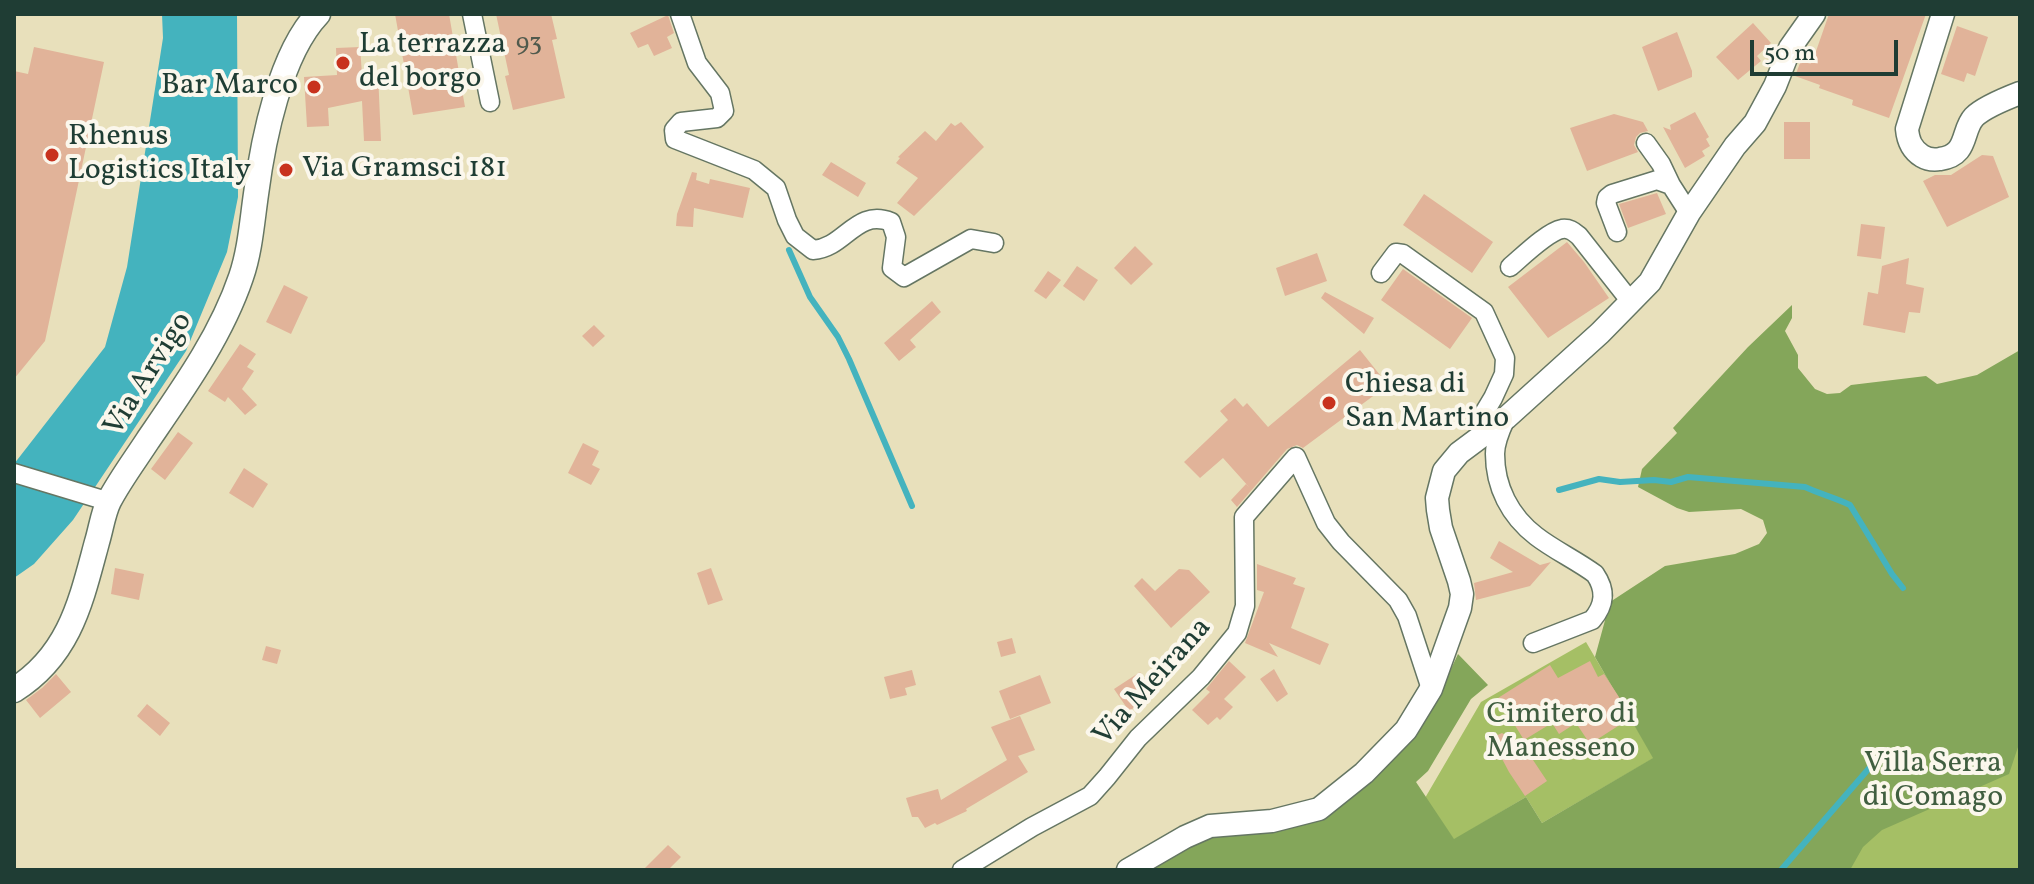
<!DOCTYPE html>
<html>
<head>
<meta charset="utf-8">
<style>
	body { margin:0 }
	#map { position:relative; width:2034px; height:884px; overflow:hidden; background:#e8e0bb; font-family:Vollkorn,serif }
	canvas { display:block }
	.frame { position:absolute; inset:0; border:16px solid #1f3d34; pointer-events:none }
	.scale { position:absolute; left:1750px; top:40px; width:148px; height:36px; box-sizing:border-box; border:4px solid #1f3d34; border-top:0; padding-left:10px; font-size:24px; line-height:28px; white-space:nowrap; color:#1f3d34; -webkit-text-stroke:6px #fbf7ec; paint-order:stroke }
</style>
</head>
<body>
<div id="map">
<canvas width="2034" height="884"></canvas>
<div class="frame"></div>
<div class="scale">50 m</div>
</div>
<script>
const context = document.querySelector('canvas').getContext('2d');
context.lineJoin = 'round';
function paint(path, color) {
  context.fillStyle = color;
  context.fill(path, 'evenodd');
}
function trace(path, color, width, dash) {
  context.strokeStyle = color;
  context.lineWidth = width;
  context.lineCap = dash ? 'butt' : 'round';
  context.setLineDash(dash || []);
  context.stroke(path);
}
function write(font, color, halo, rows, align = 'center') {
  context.font = font + ' Vollkorn,serif';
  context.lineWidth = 8;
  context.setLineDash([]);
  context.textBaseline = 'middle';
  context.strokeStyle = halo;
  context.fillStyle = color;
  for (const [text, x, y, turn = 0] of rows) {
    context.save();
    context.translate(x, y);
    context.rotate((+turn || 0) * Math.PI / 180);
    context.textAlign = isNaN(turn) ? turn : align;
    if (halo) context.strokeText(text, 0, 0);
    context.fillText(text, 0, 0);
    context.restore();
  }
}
const green = new Path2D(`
	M2020,379v491h-243z
	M1586,642l68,116 -112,65 -16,-26 -72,43 -29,-42 56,-96z`);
const forest = new Path2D(`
	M1792,305v13l-7,13 13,24v13l17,21 12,5 13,-1 11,-8 75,-9 11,8 40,-9 43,-25v391l-11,33 -127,56 -19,17 -13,23h-719l57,-36 115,-11 132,-120 23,-49 30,31 -17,14 -43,72 -12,11 38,57 72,-42 16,26 111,-65 -58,-101 15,-55 55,-36 70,-12 24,-10 8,-11 -4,-13 -22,-11 -52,3 -12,-4 -39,-21 4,-18 35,-36 -4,-5 75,-81z`);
const water = new Path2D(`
	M162,14h75l1,183 -11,55 -41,99 -113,169 -39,44 -20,14v-114l91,-117 22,-80 36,-229z`);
const stream = new Path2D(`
	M789,250l21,47 28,40 11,22 63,147
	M1559,490l40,-11 21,3 34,-2 17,2 17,-5 117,10c15,7 31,11 45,18l42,69 11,14
	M1781,870l90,-104`);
const building = new Path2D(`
	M395,14h54l16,93 -52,8z
	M496,14h55l6,25 -5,1 13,58 -52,12 -8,-34 4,-1z
	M1829,14h97l-37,104 -37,-13 1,-5 -34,-12 1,-3 -25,-9 9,-23 10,4z
	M668,15l6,18 -7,4 5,11 -18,8 -6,-12 -10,4 -8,-15z
	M1753,23l18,20 -14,13 4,5 -23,19 -22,-23z
	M1957,26l31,11 -13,39 -8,-3 -3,9 -23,-8z
	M1677,32l15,39v6l-34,14 -16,-44z
	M34,47l70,15 -59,279 -31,38v-308l14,3z
	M360,47l2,27 16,-1 3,68h-17l-2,-40 -34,7 1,18 -22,1 -3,-50 33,-2 -1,-27z
	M1695,112l14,25 -3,2 4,7 -8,5 3,5 -20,12 -22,-41 8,3 -1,-5z
	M1614,114l29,8 5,9 -8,2 -4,4 -2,8 4,7 -51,19 -17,-43z
	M961,122l23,25 -70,69 -17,-13 21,-25 -22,-15 4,-5 -2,-1 27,-26 11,10 15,-18 4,3z
	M1784,122h26v37h-26z
	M1982,155l11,1 16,41 -62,30 -24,-46 12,-6h16z
	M831,162l35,21 -8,14 -36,-22z
	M692,172l5,1 -1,7 13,4 1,-5 40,9 -7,30 -49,-10 -1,19 -17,-1 1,-12z
	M1657,193l9,21 -38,14 -9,-24z
	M1424,194l69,48 -21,31 -69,-48z
	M1861,224l24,3 -4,32 -24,-3z
	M1567,242l17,20 25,36 -61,40 -40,-51z
	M1135,246l18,18 -22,21 -17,-17z
	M1317,253l10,28 -42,15 -9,-28z
	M1909,258l-3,26 18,4 -4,25 -11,-1 -4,21 -42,-8 5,-33 10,2 4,-28z
	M1077,266l21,14 -14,21 -21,-15z
	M1403,269l69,49 -22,31 -69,-49z
	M1048,271l13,9 -15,19 -12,-8z
	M284,285l24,12 -17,37 -25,-12z
	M1325,292l49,26 -10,16 -43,-36z
	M932,301l9,11 -31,28 6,7 -17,14 -15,-18z
	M594,325l11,11 -12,11 -11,-11z
	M240,344l16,10 -9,13 7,4 -12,18 15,16 -12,10 -17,-18 -3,5 -17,-11z
	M1360,350l28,35 -85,63 -6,-3 -10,4 -50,58 -6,-7 15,-16 3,3 -26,-29 -23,20 -16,-16 44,-42 -8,-9 15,-13 8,9 4,-4 21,24z
	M178,432l15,11 -28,37 -14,-11z
	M583,443l16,8 -7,14 8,4 -9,16 -23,-12z
	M244,468l24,16 -15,24 -24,-15z
	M1499,541l41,24 11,-3 -21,24 -54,14 -2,-17 39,-11 -23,-14z
	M1257,564l39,14 -3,6 12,4 -14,40 38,16 -9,21 -51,-22 9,14 -33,-14 19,-51 -7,-2z
	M115,568l29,6 -5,26 -28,-6z
	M711,568l12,32 -15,5 -11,-32z
	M1179,569l10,1 21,22 -39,36 -37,-42 8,-8 13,13z
	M1012,638l4,15 -15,4 -4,-15z
	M266,646l15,4 -4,14 -15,-4z
	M1229,661l17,16 -22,22 9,8 -13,13 -3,-3 -9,8 -16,-15 18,-18 -4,-3z
	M1590,661l8,16 6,-3 28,43 -42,27 -14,-21 -17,11 -7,-11 -28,17 -26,-42 52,-33 8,13z
	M1274,669l14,25 -11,8 -17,-23z
	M912,670l4,15 -11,3 2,7 -17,4 -6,-22z
	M1140,672l15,22 -26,17 -15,-22z
	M56,674l15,18 -31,26 -14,-18 16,-12z
	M1040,675l11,28 -41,16 -11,-28z
	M147,704l23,19 -10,13 -23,-20z
	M1020,716l15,34 -17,6 10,16 -62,37 1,2 -30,14 -2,-2 -10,5 -7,-11h-6l-6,-19 32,-9 3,11 66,-40 -16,-33z
	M1502,733l21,12 24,36 -22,15 -16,-24 -18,-34z
	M668,845l13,12 -13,13h-25z`);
const minor = new Path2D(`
	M472,14l18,88
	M680,14l17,49 23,30 4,18 -7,7 -36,4 -7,8 1,9 79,31 22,18 11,32 8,16 18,14c32,-2 43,-42 78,-28l5,15 -4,31 12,9 67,-38 23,4
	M1646,143l15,21 10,21
	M1617,232l-11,-29 1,-5 5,-4 45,-14 14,5 18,28
	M1510,267c13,-11 37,-35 52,-38 8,-1 12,3 17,7l52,66
	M1381,273l15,-20 7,1 81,58 21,46 -1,16 -11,24 -9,15v21
	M1506,418c-5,11 -11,23 -11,36 0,33 15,62 41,82 18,14 40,24 59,38 11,16 10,31 -3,46l-59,23
	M14,473l86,26 8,4
	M962,870l70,-43 58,-31 17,-19 31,-39 63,-61 36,-44 8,-27 -1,-89 52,-60 30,66 15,19 57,58 9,16 24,73`);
const tertiary = new Path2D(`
	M1943,14l-36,115c1,11 4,20 15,27 5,3 12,4 18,3 29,-4 21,-28 34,-42 10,-10 33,-19 46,-24
	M1128,870l57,-33 25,-11 62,-5 47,-12 45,-36 42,-43 25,-41 29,-81 2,-14 -3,-13 -18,-53 -3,-18 -1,-12 7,-27 15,-18 47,-35 94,-85 50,-51 39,-69 46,-67 20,-23 20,-37 15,-38 24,-34`);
const secondary = new Path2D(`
	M14,690c56,-35 67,-89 83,-148 4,-13 6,-29 12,-41 11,-21 26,-41 39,-61 35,-51 73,-104 93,-163 9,-26 11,-55 15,-83 7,-54 24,-140 62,-180`);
const markers = [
	[343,63,8,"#c8321e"],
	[314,87,8,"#c8321e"],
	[52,155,8,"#c8321e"],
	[286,170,8,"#c8321e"],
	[1329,403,8,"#c8321e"]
];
const numberNames = [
	["93",529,45]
];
const poiNames = [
	["La terrazza",359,46],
	["del borgo",359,80],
	["Bar Marco",298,87,"right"],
	["Rhenus",68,138],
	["Logistics Italy",68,172],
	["Via Gramsci 181",302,170],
	["Chiesa di",1345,386],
	["San Martino",1345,420]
];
const streetNames = [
	["Via Arvigo",150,375,-58],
	["Via Meirana",1154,683,-48]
];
const parkNames = [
	["Cimitero di",1561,716],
	["Manesseno",1561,750],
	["Villa Serra",1933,765],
	["di Comago",1933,799]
];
paint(green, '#a5bf65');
paint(forest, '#84a65a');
paint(water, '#44b3be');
trace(stream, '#44b3be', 6);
paint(building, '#e1b399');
trace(minor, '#657663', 21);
trace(tertiary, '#657663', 25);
trace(secondary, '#657663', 27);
trace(minor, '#fff', 18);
trace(tertiary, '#fff', 22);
trace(secondary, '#fff', 24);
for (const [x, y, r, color] of markers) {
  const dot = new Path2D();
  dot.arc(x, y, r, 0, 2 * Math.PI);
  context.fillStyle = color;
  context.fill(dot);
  trace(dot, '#fbf7ec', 3);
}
write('26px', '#505a4d', null, numberNames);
write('30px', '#1f3d34', '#fbf7ec', poiNames, 'left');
write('30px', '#1f3d34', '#fbf7ec', streetNames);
write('30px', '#405e40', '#fbf7ec', parkNames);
</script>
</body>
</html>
